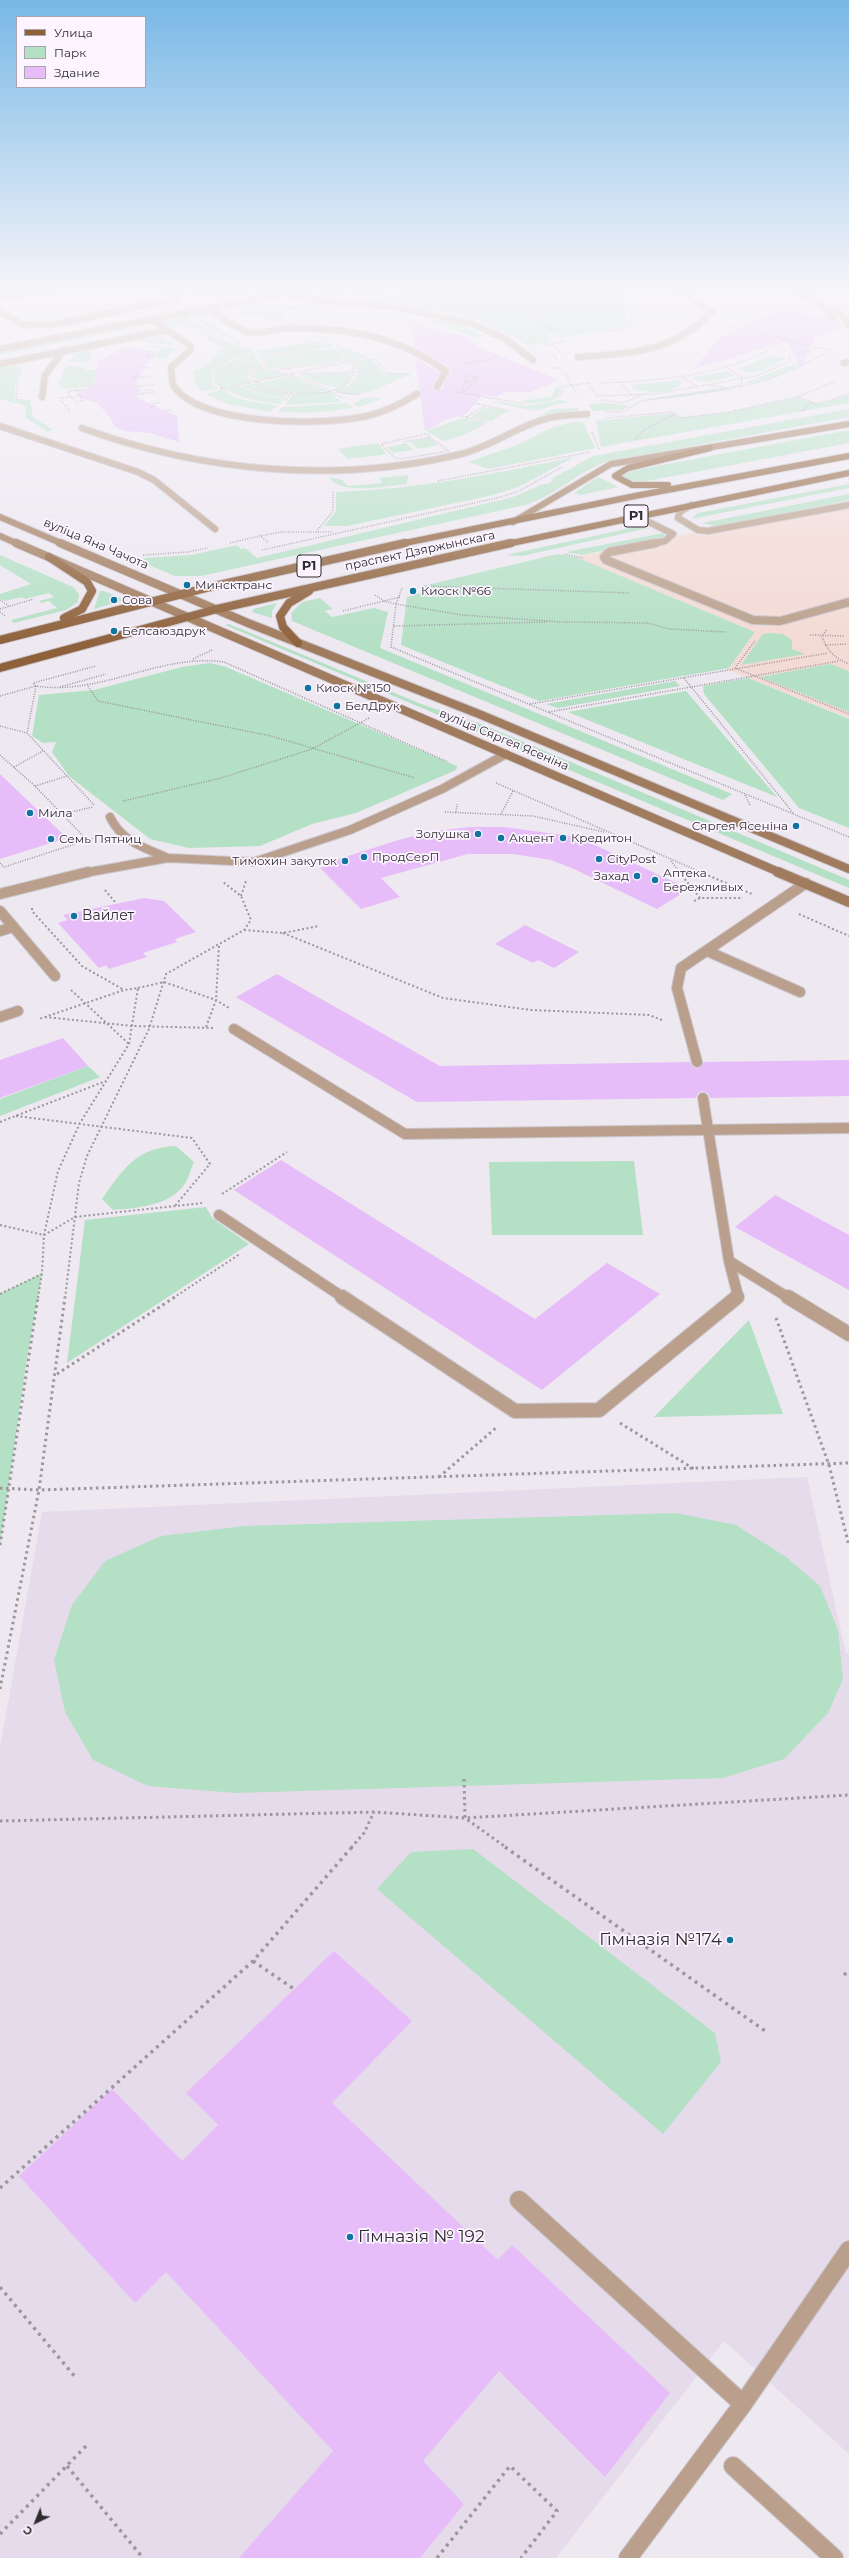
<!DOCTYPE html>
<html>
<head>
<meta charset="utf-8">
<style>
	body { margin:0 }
	#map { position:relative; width:849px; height:2558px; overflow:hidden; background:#eee8f1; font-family:Montserrat,sans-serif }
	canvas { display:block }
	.legend { position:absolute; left:16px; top:16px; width:130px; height:72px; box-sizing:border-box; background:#fcf5ff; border:1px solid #aaa5ac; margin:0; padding:5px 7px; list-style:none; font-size:12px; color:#2e2c2f }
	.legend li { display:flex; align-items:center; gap:8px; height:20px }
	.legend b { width:20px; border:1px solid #aaa5ac }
	.north { position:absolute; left:16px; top:2502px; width:40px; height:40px; -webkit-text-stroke:3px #fcf5ff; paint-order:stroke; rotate:223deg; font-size:11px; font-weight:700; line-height:16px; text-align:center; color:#2e2c2f }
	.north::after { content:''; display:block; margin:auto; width:14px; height:18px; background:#2e2c2f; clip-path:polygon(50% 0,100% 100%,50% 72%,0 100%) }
</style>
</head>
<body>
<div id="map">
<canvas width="849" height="2558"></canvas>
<ul class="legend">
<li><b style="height:5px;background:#8e613b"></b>Улица</li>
<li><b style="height:11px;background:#b4e0c5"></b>Парк</li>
<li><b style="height:11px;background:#e6bdf9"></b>Здание</li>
</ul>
<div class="north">С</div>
</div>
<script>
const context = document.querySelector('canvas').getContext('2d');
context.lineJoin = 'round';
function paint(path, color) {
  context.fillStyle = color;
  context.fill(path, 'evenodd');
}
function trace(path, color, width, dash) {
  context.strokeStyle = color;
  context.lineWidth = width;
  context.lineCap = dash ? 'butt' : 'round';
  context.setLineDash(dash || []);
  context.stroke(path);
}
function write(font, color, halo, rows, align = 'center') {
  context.font = font + ' Montserrat,sans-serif';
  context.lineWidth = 3.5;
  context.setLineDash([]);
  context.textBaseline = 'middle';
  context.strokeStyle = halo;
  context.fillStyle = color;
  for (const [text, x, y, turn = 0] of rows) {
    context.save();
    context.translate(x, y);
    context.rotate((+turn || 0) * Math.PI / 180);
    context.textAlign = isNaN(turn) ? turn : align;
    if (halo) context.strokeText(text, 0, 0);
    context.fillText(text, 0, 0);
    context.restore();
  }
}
const commercial = new Path2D(`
	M849,500v218l-121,-48 27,-38 -179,-75z`);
const built = new Path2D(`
	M186,289h76l-57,11z
	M807,1477l39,177h3v800l-125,-113 -168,217h-556v-810l42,-236z`);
const green = new Path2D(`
	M189,289h58l-44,9z
	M337,289h13l-11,3 12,8 -50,-4z
	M417,289h207l3,36 -65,13 -1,-4 -13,-2 3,11 -24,2 -26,-15 -33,-13 -42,-9 -57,-7z
	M252,306h74l1,1 -30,1 -15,5 -1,3 6,3 -8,3 -38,-9z
	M204,312l9,3 -13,3 42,25 -4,1 -44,-26v-4z
	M190,314v5l33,19 -40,-14 -11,2 -8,-4z
	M436,319l28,8 22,9 -9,2 -46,-16z
	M126,328l4,1 -130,26v-3z
	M194,329l59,22 -23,7 -8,6 -13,-2 15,-15z
	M159,337l16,8 -38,-3 1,-1z
	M313,342l17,2 2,3 -71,8 -4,-4z
	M148,345l28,4 -11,10 -15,-2 11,-8 -14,-3z
	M336,345l31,11 -19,5z
	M334,349l10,12 -74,8 -9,-12z
	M87,350l6,4 -7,9 -18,-1 8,-9z
	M253,352l11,16 -39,-4z
	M771,355l15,4c-13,6 -33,20 -47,10z
	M370,358l14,14 -26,-1 -2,-5 -6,-3z
	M805,362l-29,15 -30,7v-2c17,-5 44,-19 59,-20z
	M205,364l15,1 -7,4 -3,7 2,7 6,6 -17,2 -7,-11v-10h5z
	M16,365l6,4 -7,18v14l15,-1 3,17 20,13 -5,2 -23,-15 1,-11 -26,-7v-31z
	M222,365l30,3 -6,8 6,6 -31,6 -8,-11 3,-7z
	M66,366l21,1 -2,3h13l-5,16 -29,3 -4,-2 -1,-4z
	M257,368l30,7 -29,6 -7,-6z
	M726,371l7,4c-9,5 -34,10 -42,3z
	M326,373h25c-2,27 -39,7 -52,2z
	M358,373l53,1c-24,9 -53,30 -78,16 11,-3 22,-5 25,-17z
	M291,376l36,14c-21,5 -47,4 -67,-7z
	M680,380l2,4c-13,11 -33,9 -48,5l-2,-4z
	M256,383l19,8 14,2 -5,5 -26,-5 -16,-7z
	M241,386l14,7 30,6 -5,5c-20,-2 -38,-6 -56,-15z
	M718,388l14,1 -43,7 -52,5z
	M555,389h7l2,2c-8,13 -32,13 -45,11l33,-6z
	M221,390l19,9 38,7 -9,6 -42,-8 -21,-10z
	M330,391l11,11 -56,3 8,-11z
	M849,395v8l-248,44 -5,-26 77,-8 7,5 44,-5 73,-15 22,6z
	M366,397l16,2 -23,8 -6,-3z
	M557,400l13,1 -35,10 -43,-9 5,-1 29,5z
	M346,403l8,5 -43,5 -33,-1 5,-5z
	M605,403l23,2v2l-6,3 -30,1 -4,-7z
	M487,407l21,4 -16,10 -21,-4z
	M578,408l1,5 -42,5 15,-9z
	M849,409v8l-243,45c-29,10 -51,34 -81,43l-324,71h-26l-38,-16 7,-2 47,-3 46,-10 4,4 4,-1 12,10 256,-61 30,-13h4l7,-4 -3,-1 42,-23z
	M463,418l24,5 -23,12 -20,6 -18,-10z
	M574,422h9l12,26 -106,21 -21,-7 49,-17 36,-18z
	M849,430v13l-202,38h-16l-11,-6 15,-5z
	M430,438l8,7 -20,4 -8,-7z
	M378,443l9,11 -39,5 -10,-10z
	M406,443l8,7 -21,3 -6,-6z
	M574,457l-55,30 -30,9 -142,30h-23l12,-15v-19c81,-3 159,-18 238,-35z
	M408,475l-1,9c-19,2 -68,12 -78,-7l13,3 6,6 34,-3 -3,-5z
	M598,477l21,10 -39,8 -6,-2z
	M849,484v4l-158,31 7,-6z
	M849,494v6l-120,25 -15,1 -12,-3z
	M635,527l14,1 -127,28 -16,-1z
	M663,533l2,3 -4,3 -79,16 -16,-3z
	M557,554l19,3 179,75 -26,36 -190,33 -138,-56 6,-48 20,-6 -8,-4z
	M0,555l73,32 6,7 -1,8 -12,8 -52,13 -3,-3 46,-12 -8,-7 -8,2 -2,-2 15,-4 -5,-4 -24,6 -3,-2 -17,4 -5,-2v-5l31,-10 -31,-19z
	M100,591h4l21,9 -31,9z
	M320,598l13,11 -8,2 7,6 42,-9 14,4 -8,36 352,146 -9,6 -431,-179 -1,-8 11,-11z
	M277,603l-5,8v7l-20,-6 1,-3z
	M229,624l192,80 60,20 368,156v8l-624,-263z
	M770,633l13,1 9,6v9l13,5 -64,11 22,-31z
	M210,663l16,4 231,99 -1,4 -100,43 -44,11 -52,22 -71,2 -39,-9 -81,-63 -17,-24 4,-10 -13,1 -11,-7 7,-41 55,-5 88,-23z
	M830,664l19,7v41l-89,-35z
	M748,678l101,41v109l-50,-20 -95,-114 -1,-8z
	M675,681l5,5 -122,22 -12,-4z
	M686,691l91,106 -209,-85z
	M88,1066l12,11 -100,39v-17z
	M176,1146l18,16c-3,7 -5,14 -8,20 -14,24 -50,26 -73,28l-11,-11c22,-31 34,-51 74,-53z
	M634,1161l9,74h-151l-3,-73z
	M206,1207l6,11 37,26 -182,119 18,-143z
	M42,1273l-16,92 -26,180v-251z
	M749,1320l34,94 -129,3z
	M676,1513l60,12 50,32 34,29 18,44 5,49 -15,34 -44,46 -61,19 -487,15 -88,-7 -55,-26 -28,-48 -11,-52 18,-55 33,-44 56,-25 83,-10z
	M473,1849l242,184 6,29 -58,72 -286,-245 34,-37z`);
const building = new Path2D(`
	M783,308l26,8h17l6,6 5,-3 7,8 -29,11 -13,30 -16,-27 -92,28 25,-31z
	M411,322l54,14 14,11 80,33 -28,12h-27l-7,5 -14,-3 -17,20 -19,5 -22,12 -10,-73 25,15 -8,14 3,4 6,-1 10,-19 -2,-4 -35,-20z
	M127,347l28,4 -20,33 7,6 -6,7 41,19 2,26 -29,-9 -25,-2 -11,-5 -3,-8 -14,-15 -23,-7 21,-13 3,-22z
	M0,774l67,64 -67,21z
	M470,827h34l66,9 25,9 94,44 -32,20 -83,-40 -23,-9 -38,-6h-45l-87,24 19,19 -39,12 -41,-41 15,-4 -3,-3 70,-22 33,-8z
	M144,898l20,3 32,31 -21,7 2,3 -34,11 4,4 -38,12 -3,-4 -7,3 -41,-45 10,-3 -5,-5z
	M525,925l54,27 -25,16 -16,-8 -5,3 -38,-19z
	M277,974l163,92 250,-4 3,5 5,2 6,-7 145,-2v36l-139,2 -2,-5 -6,-2 -4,2 -2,5 -279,4 -181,-105z
	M63,1038l25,28 -88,32v-38z
	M281,1160l254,159 72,-56 53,31 -118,96 -308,-200z
	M775,1195l74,40v55l-114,-63z
	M334,1951l78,70 -80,82 166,157 14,-15 158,148 -65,84 -106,-106 -76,90 41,43 -44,54h-181l94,-107 -167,-179 -31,31 -116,-127 93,-87 70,72 36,-36 -32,-32z`);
const pathFar3 = new Path2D(`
	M507,289l56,53
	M627,289l4,36 4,6
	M628,302l24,7 10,11
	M654,302h11l9,4 -12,3 -13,-3z
	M731,306l9,4
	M731,319l9,-9 38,-7
	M725,325l104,25
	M612,330l13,1
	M588,335l82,-17
	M209,339l12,7
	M546,345l18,-3
	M554,345l6,7
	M337,350l10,12
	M551,353l7,7
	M147,357l7,1
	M374,359l14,13
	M205,363c49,4 96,7 138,36
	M463,364l34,-6
	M140,367l11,1
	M255,367l-6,8c10,13 27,16 42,18l-6,8
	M267,368l-8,-12 56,-6
	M288,368l48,-5
	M552,368h9
	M277,370l11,-2 5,7
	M565,373l12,22
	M301,374l53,-2 56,2
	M465,376l15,1
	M135,377h17
	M683,377l14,9
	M132,379l4,-4h-2
	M18,381l-2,19h8
	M621,382c58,-3 116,-10 165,-43
	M466,383l13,-6
	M601,383l20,-1 10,13
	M710,385l17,3 14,-3 2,-7 -16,-10
	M137,386l16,-1
	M556,388l32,-5 9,13 58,-2 101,-18 35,-15 -2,-5 28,-8
	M221,389l126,-27
	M77,390h7
	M144,390h10
	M225,391l-14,-13c5,-16 23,-20 37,-25
	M336,392l25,3
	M457,392l68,12
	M462,392l15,-12
	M291,393c21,1 49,3 62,-17l1,-9 -7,-5 21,-5
	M462,393l4,-15
	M138,394l18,-2
	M798,397l37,-16
	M61,398l12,-1 3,5 7,-1 -6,-11 -9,1 2,6
	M601,400l22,3 18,-8
	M61,401l10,11
	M474,403l36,8
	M152,404l10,-2
	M151,407l4,-1
	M165,411l6,-1
	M802,411l10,-9
	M606,412c6,0 13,0 18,-1 7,-2 11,-9 18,-10 69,-11 118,-9 181,-47l4,1
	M461,416l27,6
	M467,417l18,-11
	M606,418l67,-6 6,6 45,-5 73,-16 21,7 31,-10
	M592,432l7,17
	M426,434l22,17 -47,8 -6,-1 -14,-14z
	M635,439l9,-9 31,-16
	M404,442l27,-5
	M438,481l152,-29
	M316,532l17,-21v-20
	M261,536l19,-4h53
	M230,543l30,-7 9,7
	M262,550l239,-53 18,-6 43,-24
	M564,554l20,4
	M143,555l45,-3 20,-4
	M423,586l206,7
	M402,588l-6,16 -5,43 458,190
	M375,595l9,6 12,3 66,11 101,7 85,1 21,6 57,3
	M0,600l9,6
	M0,609l34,-10
	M343,611l57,-14
	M0,612l5,4
	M394,626l153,-4
	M826,630l-4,7c6,14 13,22 27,27
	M810,635l34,1
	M755,641l-20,27 114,46
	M825,645l22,-1
	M193,659l19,-9
	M684,678l110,136
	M88,686l10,15 173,35 144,42
	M60,687l46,-13
	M0,696l36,-10 -3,-3 63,-17
	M530,704l298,-51
	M549,712l290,-51
	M0,726l27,7
	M0,755l35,31 53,55
	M14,767l29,-16
	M496,783l207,90
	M35,786l32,-10
	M745,795l5,10
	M123,801l98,-23 91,-29 57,-31
	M94,805l-67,-72 9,-47c66,10 123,-33 188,-24l224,100
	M445,812l88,4 71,16
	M456,812l1,-8
	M62,814l31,-7
	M501,814l12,-23
	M671,861l9,12
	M0,863l4,4 93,-30`);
const pathFar2 = new Path2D(`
	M679,872l21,26
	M700,872l52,22
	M105,890l10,12
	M241,896l5,-15
	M694,901l6,-3h43
	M32,908v3l50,55 42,24
	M799,914l50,22
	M244,930l39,3 36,-7
	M283,933l160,65 88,12 118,5 13,5
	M138,988l26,-6 52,18 13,8
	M71,990l58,54
	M45,1017l88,9 81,2
	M206,1027l10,-27 3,-55
	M16,1116l176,22 18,26 -36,43
	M0,1122l106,-41
	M222,1194l65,-42
	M0,1225l44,10 31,-18 127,-14
	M0,1294l42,-20
	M38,1298l4,-25 2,-38 14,-64 22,-48 49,-79 9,-56 -14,2 -85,29
	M65,1298l14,-115 8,-27 62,-127 17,-55 78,-44 7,-10 -10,-24 -18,-14
	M173,1298l67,-44`);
const pathFar1 = new Path2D(`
	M776,1318l53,147 20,81
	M57,1374l118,-77
	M620,1423l74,46
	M439,1477l58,-50
	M0,1488l39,2 810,-27
	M0,1545l38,-248
	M0,1689l39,-199 26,-193
	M464,1779l1,39 42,30
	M0,1821l374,-9 91,6 384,-23
	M351,1848l13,-15 10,-21`);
const path = new Path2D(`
	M505,1847l263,186
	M253,1961l41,28
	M844,1975l5,-5
	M0,2188l253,-227 99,-114
	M0,2287l76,91
	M67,2466l76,92
	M0,2534l89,-91
	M437,2558l73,-92 47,45 -36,47`);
const laneFar4 = new Path2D(`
	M165,289l13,9
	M791,289l31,15 11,13
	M287,293l17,6 92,8 76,17 32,14 29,22
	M357,295l29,-6
	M0,298l55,-9
	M209,308c11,8 25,20 39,24 14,3 28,-4 42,-4 60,0 106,8 156,43l-9,16
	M830,310l14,7 5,9
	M0,311l23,14 33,-1 122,-26
	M151,319l40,27 -1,5 -19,16c1,6 0,16 4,21 30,38 147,38 192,28 18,-4 34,-12 50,-22
	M578,357c52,-4 97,-4 134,-46l-35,-22
	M844,363l5,-1
	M0,364l168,-34
	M42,397l3,-22 19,-25
	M0,426l138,46 16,8 61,49
	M82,428c120,44 254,56 379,26 28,-7 51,-24 78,-33 16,-6 32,-6 48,-7
	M691,505l-11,7 -2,6 20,12 10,1 141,-26
	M621,520l28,2 24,12 -8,7 -14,3`);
const laneFar3 = new Path2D(`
	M656,543l-47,9 -5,5 2,3 147,60 27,1 69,-19
	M110,817c12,25 35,31 58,41
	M84,873l84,-15 86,4 96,-32 92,-41 64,-35`);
const laneFar2 = new Path2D(`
	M0,894l88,-22
	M0,911l55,65
	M0,931l13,-4
	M707,951l93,41
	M0,1017l18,-6
	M234,1029l171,105 444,-6
	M697,1062l-20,-74 4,-20 125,-85
	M703,1098l26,163 9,35 -2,2
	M219,1215l125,83
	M729,1261l60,37`);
const laneFar1 = new Path2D(`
	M342,1297l173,114 84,-1 138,-113
	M788,1297l61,37`);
const lane = new Path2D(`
	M519,2200l224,204
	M733,2466l101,92
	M628,2558l115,-154 106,-154`);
const street = new Path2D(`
	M0,349l308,-60`);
const secondaryFar2 = new Path2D(`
	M0,517l63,27
	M513,522l98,-58 238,-40
	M0,536l18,8`);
const secondaryFar1 = new Path2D(`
	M16,543l765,330
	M60,543l188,80 231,91 370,155`);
const secondary = new Path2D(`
	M778,872l71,30`);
const primaryFar1 = new Path2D(`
	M668,485h-36l-17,-9 13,-8 82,-20
	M400,544l235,-48 214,-40
	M507,544l342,-71`);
const primary = new Path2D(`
	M49,557l38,25 5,9 -10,18 -18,9
	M0,640l210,-53 195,-44
	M298,643l-15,-16 -3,-11 9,-13 20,-12
	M0,668l217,-59 294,-66`);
const markers = [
	[187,585,4,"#0f74a0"],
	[413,591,4,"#0f74a0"],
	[114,600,4,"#0f74a0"],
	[114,631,4,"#0f74a0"],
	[308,688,4,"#0f74a0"],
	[337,706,4,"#0f74a0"],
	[30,813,4,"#0f74a0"],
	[796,826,4,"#0f74a0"],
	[478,834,4,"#0f74a0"],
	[501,838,4,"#0f74a0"],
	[563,838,4,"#0f74a0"],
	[51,839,4,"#0f74a0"],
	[364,857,4,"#0f74a0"],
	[599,859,4,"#0f74a0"],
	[345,861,4,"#0f74a0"],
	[637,876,4,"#0f74a0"],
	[655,880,4,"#0f74a0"],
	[74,916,4,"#0f74a0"],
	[730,1940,4,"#0f74a0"],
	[350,2237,4,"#0f74a0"]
];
const farStreetnames = [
	["вуліца Яна Чачота",96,544,23],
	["праспект Дзяржынскага",420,551,-12],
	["вуліца Сяргея Ясеніна",504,740,23]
];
const farPoinames = [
	["Минсктранс",195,585],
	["Киоск №66",421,591],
	["Сова",122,600],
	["Белсаюздрук",122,631],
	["Киоск №150",316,688],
	["БелДрук",345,706],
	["Мила",38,813],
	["Сяргея Ясеніна",788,826,"right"],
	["Золушка",470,834,"right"],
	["Акцент",509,838],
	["Кредитон",571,838],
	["Семь Пятниц",59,839],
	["ПродСерП",372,857],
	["CityPost",607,859],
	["Тимохин закуток",337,861,"right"],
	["Аптека",663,873],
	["Бережливых",663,887],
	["Захад",629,876,"right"]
];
const shields = [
	[636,516,24],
	[309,566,24]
];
const shieldNames = [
	["Р1",636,516],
	["Р1",309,566]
];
const poiNames = [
	["Вайлет",82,916]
];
const nearPoinames = [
	["Гімназія №174",722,1940],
	["Гімназія № 192",358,2237,"left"]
];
paint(commercial, '#f4dad4');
paint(built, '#e6dbeb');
paint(green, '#b4e0c5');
paint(building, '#e6bdf9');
trace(laneFar4, '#cbc6ce', 8);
trace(laneFar3, '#cbc6ce', 10);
trace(laneFar2, '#cbc6ce', 12);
trace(laneFar1, '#cbc6ce', 16);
trace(lane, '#cbc6ce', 20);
trace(street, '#cbc6ce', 8);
trace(secondaryFar2, '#cbc6ce', 8);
trace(secondaryFar1, '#cbc6ce', 10);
trace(secondary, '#cbc6ce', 12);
trace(primaryFar1, '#cbc6ce', 8);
trace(primary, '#cbc6ce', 10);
trace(pathFar3, '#9b979d', 1.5, [1, 1.5]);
trace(pathFar2, '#9b979d', 2, [2, 2.5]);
trace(pathFar1, '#9b979d', 3, [2.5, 3.5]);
trace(path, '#9b979d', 3.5, [3, 4.5]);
trace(laneFar4, '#baa08c', 6);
trace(laneFar3, '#baa08c', 8);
trace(laneFar2, '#baa08c', 10);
trace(laneFar1, '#baa08c', 14);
trace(lane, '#baa08c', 18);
trace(street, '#baa08c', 6);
trace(secondaryFar2, '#a17b5d', 6);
trace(secondaryFar1, '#a17b5d', 8);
trace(secondary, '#a17b5d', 10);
trace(primaryFar1, '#8e613b', 6);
trace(primary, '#8e613b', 8);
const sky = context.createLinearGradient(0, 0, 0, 647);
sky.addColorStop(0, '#78b8e6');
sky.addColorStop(0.45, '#f7f5f9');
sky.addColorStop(1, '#f7f5f900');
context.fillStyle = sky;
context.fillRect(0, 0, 849, 647);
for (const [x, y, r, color] of markers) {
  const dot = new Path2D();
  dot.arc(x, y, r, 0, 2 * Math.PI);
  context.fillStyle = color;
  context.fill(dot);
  trace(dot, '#fcf5ff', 1.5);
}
write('12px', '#2e2c2f', '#fcf5ff', farStreetnames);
write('12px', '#2e2c2f', '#fcf5ff', farPoinames, 'left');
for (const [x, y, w] of shields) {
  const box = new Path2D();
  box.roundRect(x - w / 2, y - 11, w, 22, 3);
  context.fillStyle = '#fcf5ff';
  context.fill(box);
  trace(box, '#2e2c2f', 1);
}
write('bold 13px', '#2e2c2f', null, shieldNames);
write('14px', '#2e2c2f', '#fcf5ff', poiNames, 'left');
write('17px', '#2e2c2f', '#fcf5ff', nearPoinames, 'right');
</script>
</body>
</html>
